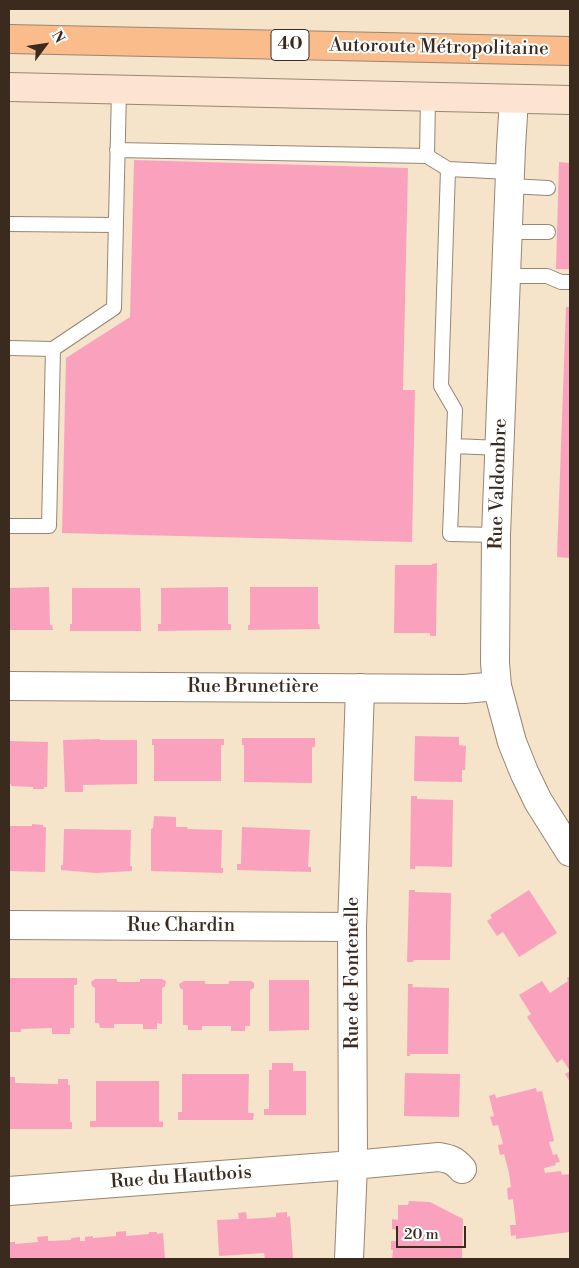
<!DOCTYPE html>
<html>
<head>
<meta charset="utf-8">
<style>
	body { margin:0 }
	#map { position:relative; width:579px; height:1268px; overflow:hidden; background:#f5e3ca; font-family:"Libre Bodoni",serif }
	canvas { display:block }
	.frame { position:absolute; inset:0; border:10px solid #3b2a1e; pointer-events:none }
	.north { position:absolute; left:20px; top:20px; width:50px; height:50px; -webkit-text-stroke:4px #fff; paint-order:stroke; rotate:59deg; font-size:14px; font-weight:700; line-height:20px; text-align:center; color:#3b2a1e }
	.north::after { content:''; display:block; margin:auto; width:18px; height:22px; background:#3b2a1e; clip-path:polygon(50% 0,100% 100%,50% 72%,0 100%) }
	.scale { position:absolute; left:396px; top:1226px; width:70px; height:22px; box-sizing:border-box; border:2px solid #3b2a1e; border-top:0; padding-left:6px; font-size:15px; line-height:18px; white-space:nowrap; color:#3b2a1e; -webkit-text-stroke:4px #fff; paint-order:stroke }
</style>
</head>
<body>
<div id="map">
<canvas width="579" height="1268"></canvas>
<div class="frame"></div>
<div class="north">N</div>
<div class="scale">20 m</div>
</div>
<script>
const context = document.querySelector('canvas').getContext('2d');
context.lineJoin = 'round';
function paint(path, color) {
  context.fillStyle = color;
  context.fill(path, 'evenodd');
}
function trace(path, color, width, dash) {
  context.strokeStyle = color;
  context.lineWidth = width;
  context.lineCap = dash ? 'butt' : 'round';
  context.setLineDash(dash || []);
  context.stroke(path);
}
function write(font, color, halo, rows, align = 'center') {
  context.font = font + ' "Libre Bodoni",serif';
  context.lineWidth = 4;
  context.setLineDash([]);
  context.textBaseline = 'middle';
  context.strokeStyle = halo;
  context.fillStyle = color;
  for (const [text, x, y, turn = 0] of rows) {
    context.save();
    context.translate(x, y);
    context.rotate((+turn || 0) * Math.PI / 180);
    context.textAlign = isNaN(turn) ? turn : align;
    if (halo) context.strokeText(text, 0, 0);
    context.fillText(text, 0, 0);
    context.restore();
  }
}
const building = new Path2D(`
	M134,160l274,8 -5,222h12l-3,152 -350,-9 4,-175 64,-41z
	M559,162l11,1v106h-14z
	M566,307h4v251l-13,-1z
	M437,563l-1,73h-6v-3h-36l1,-68h37v-1z
	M49,587l1,38h2l1,5h-44v-42z
	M228,587v37h3v6l-73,1v-7h3v-36z
	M250,587h68v37h1l1,5 -72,1v-5h2z
	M72,588h68l1,43h-71v-7h2z
	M415,736l44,1v8l7,1 -1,24h-3v12l-48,-1z
	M242,738h73v9h-3v36l-68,-1v-37h-2z
	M100,739v1h37v44l-54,1v7h-18l-2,-52z
	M152,739h72v6h-3v36h-67v-36h-2z
	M9,741l39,1 -1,45h-3v2h-11v-2l-22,-1v-2h-2z
	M411,796h6v3l36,1 -1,67 -37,-1v3h-5z
	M154,816l22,1v10h12l-1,2 35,1 -1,38h2v5l-72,-2v-42l2,-1z
	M32,824l11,1v2h3l-1,45 -36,-1v-45h23z
	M242,827l68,3 -2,37h3v5l-74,-2v-6h4z
	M64,829l67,1 -1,36h2v5l-36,2 -35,-3v-5h2z
	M409,890h6v2l36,1 -1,67h-36l-1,2h-6z
	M529,890l28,43 -38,24 -16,-25 -6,4 -10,-15 5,-3 -2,-3z
	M570,976v106l-5,-8 5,-3 -8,-12 -5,4 -30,-46 4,-3 -12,-19 23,-14 8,12 18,-12 -1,-3z
	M9,978h68v7h-3v43h-4v6h-18v-6l-31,1v3h-12z
	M95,979h22v3h23v-3h22l4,2 -1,5 -3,2v36l-5,-1v6h-14v-5h-29v4h-14l-1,-5h-4v-35l-3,-2 -1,-4z
	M269,980h40v50l-40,1z
	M184,981h21v3h24v-3h22l3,2v5l-4,2v36h-5v5h-14v-5h-29v4h-14v-5h-5v-35l-3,-2 -1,-4z
	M408,984h5l-1,3 37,1 -1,66h-38v2h-3z
	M272,1063h21v8h13v44h-42v-6h5v-39h3z
	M405,1073l55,1 -1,43 -55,-1z
	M182,1074h67l-1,39h6l-1,7h-75v-8h4z
	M9,1077h6v6l43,1v-5h10v6h2v37h2v7h-63z
	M96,1081h63v41l4,-1v6h-73v-6h6z
	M536,1088l1,4 5,-1 12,50 -5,1 4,13 4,-1 3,8 -5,1 1,2 -12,3 1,5 16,-2 1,4 8,-1v58l-54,7v-4l-5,1 -1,-11h6l-3,-26 -5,1 -1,-12 4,-1 -2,-14 -5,-19 -4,1 -2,-10 5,-1 -5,-19 -5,1 -3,-9 4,-1 -5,-20 6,-2 1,4z
	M409,1201l21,1 33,17 -1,40h-70l1,-9h-2v-9h6v-11l-5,-1v-10l6,1v-15h10z
	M246,1212l1,7 29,-2v-4l11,-1v5l3,-1 3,43h-28l-1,-6 -45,3 -2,-36 22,-1 -1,-6z
	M126,1231v5l23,-2v-2h8v2l6,-1 2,26h-156v-17h6v2l23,-2 -1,-5 11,-1v5l23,-1v-2l9,-1v4h5v-4l8,-1v2l23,-2v-4z`);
const service = new Path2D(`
	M117,150l310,6 1,-59
	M427,156l21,13 62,3
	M448,169l-7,217 14,24 -5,124 46,1
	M510,186l38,2
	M9,224l106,1
	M508,232h40
	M507,276h40l14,6h9
	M9,348l44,1 61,-41 5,-218
	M454,446l46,2
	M9,526h40l4,-177`);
const minor = new Path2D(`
	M514,99l-3,48 -15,388 -1,128 2,23 15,56 12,30 14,29 32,51
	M9,686l455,3 33,-3
	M9,925l343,2
	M9,1191l344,-26 86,-8c11,2 15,3 23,12
	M349,1259l4,-94 -1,-238 8,-239`);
const secondary = new Path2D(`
	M9,87l561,13`);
const motorway = new Path2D(`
	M9,39l561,12`);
const shields = [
	[290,45,38]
];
const shieldNames = [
	["40",290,45]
];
const streetNames = [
	["Autoroute Métropolitaine",439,48,1],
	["Rue Valdombre",499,484,-88],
	["Rue Brunetière",253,687],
	["Rue Chardin",181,926],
	["Rue de Fontenelle",353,973,-90],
	["Rue du Hautbois",181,1178,-4]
];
paint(building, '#faa2bd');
trace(service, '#988674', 16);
trace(minor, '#988674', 30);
trace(secondary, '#988674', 30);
trace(motorway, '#988674', 30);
trace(service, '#fff', 14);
trace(minor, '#fff', 28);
trace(secondary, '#fde4d0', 28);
trace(motorway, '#f9bc8a', 28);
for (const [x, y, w] of shields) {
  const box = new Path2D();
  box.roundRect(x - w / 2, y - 15.5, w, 31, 4);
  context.fillStyle = '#fff';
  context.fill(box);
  trace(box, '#3b2a1e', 1);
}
write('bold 18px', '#3b2a1e', null, shieldNames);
write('19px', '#3b2a1e', '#fff', streetNames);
</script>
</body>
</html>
